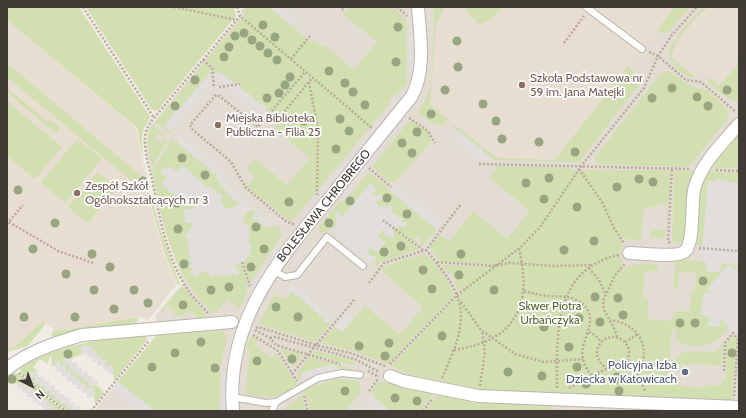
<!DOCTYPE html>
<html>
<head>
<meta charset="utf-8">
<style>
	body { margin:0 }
	#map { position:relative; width:746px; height:418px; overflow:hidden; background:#f0ebe4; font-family:Cabin,sans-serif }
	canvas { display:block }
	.frame { position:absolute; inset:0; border:8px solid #413b35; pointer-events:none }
	.north { position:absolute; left:12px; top:366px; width:40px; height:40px; -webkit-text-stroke:3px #fff; paint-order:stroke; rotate:138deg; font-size:11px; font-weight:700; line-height:16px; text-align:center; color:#413b35 }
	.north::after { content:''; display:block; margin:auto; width:14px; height:18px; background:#413b35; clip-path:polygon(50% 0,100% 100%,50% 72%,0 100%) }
</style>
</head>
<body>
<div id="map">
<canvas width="746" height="418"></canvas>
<div class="frame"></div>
<div class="north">N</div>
</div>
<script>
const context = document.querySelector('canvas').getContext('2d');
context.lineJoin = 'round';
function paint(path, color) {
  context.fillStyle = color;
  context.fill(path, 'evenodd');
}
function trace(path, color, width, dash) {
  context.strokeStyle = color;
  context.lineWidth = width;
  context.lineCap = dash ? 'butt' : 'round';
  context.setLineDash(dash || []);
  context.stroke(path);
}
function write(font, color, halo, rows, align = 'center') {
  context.font = font + ' Cabin,sans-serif';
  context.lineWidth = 3.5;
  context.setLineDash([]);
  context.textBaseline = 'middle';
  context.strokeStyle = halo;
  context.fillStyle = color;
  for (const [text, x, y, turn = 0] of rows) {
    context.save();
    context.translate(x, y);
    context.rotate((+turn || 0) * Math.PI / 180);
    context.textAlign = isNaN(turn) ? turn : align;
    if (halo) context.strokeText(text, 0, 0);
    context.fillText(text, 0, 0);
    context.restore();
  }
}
const residential = new Path2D(`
	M244,7h495v404h-645l65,-79 -4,-16 29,-34 -13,-32 -9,-30 -16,-73 2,-18 93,-113v-5z`);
const education = new Path2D(`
	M444,7h231l-120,153 -58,-2 -67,-53 4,-80z
	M708,7h31v55l-20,24 -19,-17 -6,7 -22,-18v-9l21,-28z
	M7,20l129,108 15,80 12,44 14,32 -29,36 -10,-3 -82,14 -13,-10 -29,26 -7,2z
	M568,407l87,4h-88z`);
const green = new Path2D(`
	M7,7h72l70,108 1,3c-2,5 -6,8 -7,14 -3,15 1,31 4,46 8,37 19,71 33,106l-2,1 -14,-33 -12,-44 -15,-80 -130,-108z
	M86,7h148l2,9 -79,95 -5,-1z
	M244,7h25l24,20 3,-4 -1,6 17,14 2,-3 9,7 2,-2 29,25 23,-28 -34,-28 6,-7h44l13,12 1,32 -1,25 2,3 -3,8 -4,2 -4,6h-4l-5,6 1,3 -98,118 -44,-35 -3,-7 5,5 6,-8 -9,-8 9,-10 32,26 23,-27 -36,-30 7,-9 -10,-9 -4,2 -2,-7 -6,1 -19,-16 1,-6 -2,-1h-6l-12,-10 -7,7 -1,-13 -7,-7 38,-44z
	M433,7h11l-8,18 -6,80 18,14 -7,7 -5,-1 -18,-11 13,-27 3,-62z
	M468,7h35l-14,15 -4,-1 -5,4 -15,-15z
	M675,7h15l-21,25 -7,1 -5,-3z
	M703,7h5c-12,11 -36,34 -36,51l22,18 -3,2c-12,-5 -23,-16 -22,-30l14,-20z
	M205,62l5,5 1,6h-4v5l-27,33 -4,14 -7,-6 -5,8 7,5 -2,2 -14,-12z
	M7,63l133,112 -6,8 -127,-106z
	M739,63v39c-11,-1 -24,-13 -32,-21l1,-4 11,9z
	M628,66l10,11 2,7 -61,78 -85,-2 -40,-32 1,-3 42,33 58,2z
	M665,71l5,1 21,14 16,4 21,20 -1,10 -35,43 -7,4 -87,-3 -3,-7 66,-84z
	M7,88l41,34 2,-2 10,8 -4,6 -49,-42z
	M7,101l55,46 -27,32 -28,-23z
	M411,121c7,5 21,10 20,21l-36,40h-7l-16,-15 36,-45z
	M731,121l8,7v40l-45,-1z
	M153,124l11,12 -6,-2 -3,5 6,4 4,-6 2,4 -15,26c-3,-15 -8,-30 1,-43z
	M173,137l1,4h4l44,37c1,11 10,18 18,23l-5,6 -9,2 -4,-5 -1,-10h-4l-5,-3v-5l-5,1 -30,-15 -10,5 -5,7 26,22 6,-7 2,2v4l-3,4 -9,1 9,12 -4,17 1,12 -2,3 15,16 9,7 3,-3 4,3 3,-3c5,0 11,-2 15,2l-4,-10 8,-3c6,19 10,25 0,44h-5l-9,-8 -11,14 -4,-1c-40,-36 -49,-90 -60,-140z
	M77,139l25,20 -37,44 -24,-21z
	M498,166l71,2 3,2h95l4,5 -6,63h-14v-8h14l2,-25 -10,-1 -1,3h-12l-3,31 -2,3 -18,-3 2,5 -3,15 4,5 -3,4 1,4c9,-8 23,-8 35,-7v7h-13l-1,27h5v21l24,2 2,-9 16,-1 1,-20 4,-1 1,-17 -17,-1 -1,18 -4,-2 1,-29 31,3v9l14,1 1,-9 18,2 -4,5 -7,-5 -20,23 4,5h-8l6,24 -2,9 12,-7 8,6c-3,20 -40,29 -53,13l1,-8 -4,-1 -5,53 12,1v3l26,2v-3h17v-5l4,-1v-35l7,-8 4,3 -5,62 -251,-11 -72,-15 -18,-9 76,-80 -8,6 -8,-19 -2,1 -8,-10 43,3 2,-2 -47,-4 -9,-14 10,-12 9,7 24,-31 34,28 23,-28 -38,-31 -1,-4z
	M677,170l62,3v10l-11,-1 -1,-2 -9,-1v2h-10l-5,65 -31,-5 2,-68z
	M98,172l19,16 -29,35 -20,-16z
	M369,172l68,58 -16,17 -2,-1 2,-8 -3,-2 -3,2 2,6 -22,-16 7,-6 -9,-8 -1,-8 -13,1 -4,-5 8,-3 -1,-4 -11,1 -39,33 -2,-1 -6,7 -7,-6 23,-28 5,-1z
	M252,209l6,6v4l5,4 1,4 14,-1 3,2 -3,4 4,3 -32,48 -7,-21 5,-12 -1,-20 2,-3h-5l-1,-9 3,-5z
	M384,228h9l26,21 -38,13 -4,5 -5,-4 4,-1 -12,-10 7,-4 7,4 7,-10 -7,-6z
	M423,254c11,3 29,30 31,42l-66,68 -32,-12 -35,-9 13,-17 8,6 23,-26 35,29 23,-28 -41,-36 5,-6z
	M182,286l23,28 1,5 -10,1 -1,-8 -11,1 -2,4 -9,-3 2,-4 -7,-5 -5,7 -2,-2z
	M295,292l28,23 1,6 7,2 -16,19 -56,-18 15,-30 12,6 4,-7z
	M138,317l-1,5 -3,3 -31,3 -1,-2h-3v2l-33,5 -10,5 -5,-2 3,-7 3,2z
	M43,321l3,2 -18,23 -21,6v-3l7,-2z
	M223,331l4,5 -7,34 -1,41h-64l-37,-29 40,-48z
	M145,335l2,5 -33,41 -2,-15h-5l-21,-19 -5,-1 1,8 -9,4 -10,2 25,21 1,5c8,-1 11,0 15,7l-9,11 -2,-16h-6l-32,-26 1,4h-4l-1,-11 -4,9 -7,-5 -7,8 5,4 -9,2 41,34 1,4h-4l-45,-37 -2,-6c39,-24 81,-29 125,-33z
	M252,336l7,3 -4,7 17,12 4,-5 21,32c-21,14 -28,14 -52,9l5,-43 -4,-5z
	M724,342l-2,24 -33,-3v2l-15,-1c3,-18 27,-12 41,-11z
	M280,348l24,7 -11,12z
	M315,351l37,8 3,4 -3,2 -41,-11z
	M309,357l42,11 1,1h-12l-10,-5 -28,9 -2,9 -3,-8z
	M13,372l7,3 43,36 -11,-2 -25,-21v-5l-18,1 -2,2v-8z
	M335,379l21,1 4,4v9l-15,18h-34l-7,-20 10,-5z
	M381,382h4l49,12 -14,17h-30l-17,-15c-2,-7 2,-11 8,-14z
	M301,395l5,16h-23z
	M438,395l39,8 73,3 4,5h-129z`);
const parking = new Path2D(`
	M269,7h14l16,13 -6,7z
	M414,17l1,34 -2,27 -3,-3v-54z
	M207,73h14l3,3h3l1,4 4,-1 1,4 7,2v4h4v4h5l1,4h4v4h4l2,4h5l1,5 -10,2v-6l-7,1v-4h-4l-1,-4h-4l-1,-4h-4v-5l-4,1 -1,-4h-4l-3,-3v-3h-4l-1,-4 -9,6 -1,4 -4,1v4l-4,1v4l-4,1v4h-4l1,4 -5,1v4l-4,1v4h-3v5h-4l-6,11 -7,-6 11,-15 4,-1v-3l4,-1v-4h4v-5h4v-4l4,-1v-4l4,-1v-4h4l-1,-4 5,-1z
	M398,99h5l-100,122v-5z
	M403,116h5l-65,80 -4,-1z
	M454,128l24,19h4v3l12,10h-16l-24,-20 -1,-3z
	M183,136v4h5v5l4,-1 1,4h4v4h5v4h4l1,4h4l1,4h4v4h5v4l5,2v4h-4v3l9,2 -1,4 4,1 -1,4 5,1 -1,3 4,1 21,17 1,4h4l1,3h4v5l-9,1v-4l-5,1v-5l-5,1v-5l5,-1 -6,-4 -6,3 -3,10 1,4 2,-3 4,2 -2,4 3,2 -3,4 3,2 -3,4 4,3 -3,5 3,2 -7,9 -11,5 6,6 -3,4 -3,-3 -3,3 -3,-2 -3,3 -3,-3 -3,3 -4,-3 -3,3 -9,-7 -6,7 -7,-5 2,-3 -3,-3 3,-3 -3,-3 2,-3 -3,-3 2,-3 -3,-3 2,-3 -3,-3 3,-3 -4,-3 7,-9 1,-4h-8l-1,-13 9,-1 3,-4v-4l-2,-2 -6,7 -27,-22 6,-7 -7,-5 3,-4 3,1 3,-3 8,6 5,-7 25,22 5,-1v5l4,-1 1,4h4l1,10 4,5 9,-2 5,-5 -8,-2v-4h-5l1,-5 -5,-1 1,-4 -4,-1 -1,-6h-3v-6l-4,1 -1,-5 -4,1v-5l-4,1 -1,-5 -4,1 -1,-5 -5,1v-5l-4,1 -1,-4h-4v-4h-5v-5l-4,1 -1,-5z
	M718,179l10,1v2l11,1v82l-18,-2 -1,9 -14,-1v-9l-5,-1 7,-80h9z
	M370,183l7,6 -5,7 10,-1 1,4 -8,2 4,6 13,-1 1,8h4l1,4h4v4h4l1,4 -14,2 2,9 -4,1 -1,-2 -4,1 -3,-8 -5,7 7,6 -7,11 -7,-5 -6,4h3l1,4 6,-1 1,7 -9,1 -1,-6h-7l-12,-11 -1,-4h-4v-4h-5v-5l-5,-4 5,-6 -2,-12h4l2,7z
	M396,184l46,39 -5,7 -47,-39z
	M281,249l-17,26 -10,17 -3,-4 11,-18 13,-20z
	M729,264l6,6 4,-3v70l-18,-18 -2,8 -11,-1 2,-9 -9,-2 3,-22 9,1 -6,-5z
	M294,282l1,5 4,-1 1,5 4,-1v4h4l1,4h4l1,4h4v4h5v6l6,-1 1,10 -6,1 -1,-7 -4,1 -1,-4h-4v-4h-4l-1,-4h-4v-4h-5v-4h-5v-4l-4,1 -1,-10z
	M346,312l8,6 -12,14 -8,-6z
	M235,334l-8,41v36h-4l-1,-20 5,-38 4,-17z
	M86,345v2l5,-1 1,5h4l1,5 4,-1 1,5h4l1,6 5,-1 1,8 -4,1 -1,-4h-5v-5l-5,1 -1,-5 -4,1 -1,-5h-4l-1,-3 -5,1 -1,-9z
	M72,359v4l5,-1v6l5,-1v5l5,-1 1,5h4l1,5 4,-1 1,5 -9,1 -1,-5 -5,1v-5h-5v-4h-5l-1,-5 -3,1 -1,-6 -5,1v-4z
	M60,361l1,5 5,-1v6l5,-1v5h5v4h5v5h5l1,4h7v9l-7,1v-5h-5v-4h-5v-4h-5v-4h-5v-5l-5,1 -1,-5h-5l-1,-10z
	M331,364l9,5 -24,6 -16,7 2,-9z
	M38,372v5l5,-1 1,5h5v4h5l1,5 4,-1 1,5h4l1,4h4l1,5 4,-1 1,5 5,-1v5h-9l-1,-4 -4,1 -1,-5 -4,1 -1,-5 -5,1v-5h-5l-1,-4h-4l-1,-5 -4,1 -1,-5 -4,1 -1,-6 -4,1 -1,-5z
	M118,382l37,29h-15l-28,-22z
	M27,383v5l5,-1 1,5 4,-1 1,5h4l1,4h4v5l5,-1v5h5v2l-14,-1 -1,-5 -4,1 -1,-5 -4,1 -1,-5h-5v-4h-5v-5l-5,1v-5z
	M370,396l20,15h-16l-10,-7z`);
const path = new Path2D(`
	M83,7l71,111
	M174,7l63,13
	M237,7l3,9 132,112
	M397,7l10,9
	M342,10l2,-3
	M564,43l20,-27
	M649,52l9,4 28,24 15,2 35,30
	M291,59l20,-24
	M203,60l9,8 2,20
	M309,82l9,48 -1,65
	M219,87l21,-3
	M268,115l8,7 36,-44
	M409,118l19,13 7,12
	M479,164l212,5
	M369,168l22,19
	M579,169l23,33 12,26 10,15
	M716,170l23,1
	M383,220l40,30
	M9,222l49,29 35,12
	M7,224l16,-19
	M294,224l-7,-2 -41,-34 -15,-26 -39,-33 -2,-4 25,-29 3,-1 40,32 47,-55
	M670,243l-2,-2 4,-72
	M699,248l40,3
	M242,262l8,24
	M437,262l56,4 16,-3 47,3 35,-1
	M589,268l10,12 6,13
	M369,283l15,-20 42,-13
	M524,291c8,2 16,4 24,5 10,1 20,-1 30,5 19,10 11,27 6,42 -5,15 2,33 18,38 47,15 61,-54 8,-61
	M461,302l20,28 34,24 29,8 39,-3
	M208,313c-9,-10 -19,-19 -25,-31 -18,-31 -24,-68 -31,-103 -3,-13 -8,-28 -7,-42 1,-8 4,-13 9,-19l86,-102
	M256,328l2,-1 58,18 38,-45
	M255,330l15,8 6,7 64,19
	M589,332l6,3 6,7
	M253,335l25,16 19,30
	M617,337l-3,-9 -10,-18 -1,-9 12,-26 11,-12
	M597 353a16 16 0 1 1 32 0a16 16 0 1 1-32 0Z
	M270,338l5,-1 80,22 24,13
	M625,342l13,-8
	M454,350c61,-9 79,-44 65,-101
	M627,362l10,11 8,18
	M390,364l67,-69 64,-48 19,-20 42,-62 62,-77 14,-32 14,-21 25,-28
	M368,371l11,6
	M724,371l1,-28 8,-10 5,6 -4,57
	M19,373l46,38
	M292,374l24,-29 34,8 35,13
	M442,378c27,-60 28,-77 -16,-128l35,-46
	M480,386l5,-34 -3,-21
	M557,388c0,-54 -4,-119 62,-133
	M569,388l39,-20
	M369,391l9,-12
	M304,396l4,15
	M91,411l57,-69
	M423,411l9,-12`);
const lane = new Path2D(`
	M586,7l56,42
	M273,270l12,7 12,-2 30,-38 36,29
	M232,397l34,6 10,-1 42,-24 24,-5 18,2
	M272,411l4,-9`);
const street = new Path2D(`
	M629,253c12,0 46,5 55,-1 11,-7 7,-49 10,-62 6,-26 29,-47 45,-66
	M7,369c22,-18 48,-26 75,-34l150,-13
	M390,376l13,5 75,15 261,11
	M233,411c-8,-88 43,-148 95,-211 28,-35 56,-69 84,-104 14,-26 8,-61 6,-89`);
const trees = [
	[263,25],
	[398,27],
	[244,33],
	[235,36],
	[275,37],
	[252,40],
	[457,41],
	[260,46],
	[229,47],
	[268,53],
	[224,57],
	[277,60],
	[396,62],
	[458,67],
	[329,71],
	[290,77],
	[195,80],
	[345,83],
	[285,85],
	[672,88],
	[445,90],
	[727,90],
	[353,92],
	[279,93],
	[697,97],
	[267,98],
	[652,98],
	[483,104],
	[365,105],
	[175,106],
	[708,106],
	[431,114],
	[340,119],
	[304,121],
	[496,121],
	[349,131],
	[417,132],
	[502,139],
	[539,142],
	[402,143],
	[336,149],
	[575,152],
	[412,153],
	[182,158],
	[205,175],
	[549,178],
	[639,179],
	[143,181],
	[653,182],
	[526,183],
	[617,187],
	[18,190],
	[387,198],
	[544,199],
	[350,201],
	[289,202],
	[177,203],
	[577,207],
	[407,214],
	[55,223],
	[329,223],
	[256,227],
	[178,229],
	[594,241],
	[401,246],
	[33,249],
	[264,249],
	[564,250],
	[384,252],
	[92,254],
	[461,254],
	[184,264],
	[110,267],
	[251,267],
	[423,270],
	[66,274],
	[459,275],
	[703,281],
	[229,287],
	[432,289],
	[94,290],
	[134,290],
	[211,290],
	[494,290],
	[595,297],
	[618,298],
	[148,303],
	[183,305],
	[276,307],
	[114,309],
	[623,315],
	[24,317],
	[75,317],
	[298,317],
	[579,318],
	[600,322],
	[680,323],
	[695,323],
	[544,327],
	[442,336],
	[201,342],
	[389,343],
	[359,346],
	[569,347],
	[175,353],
	[732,353],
	[68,354],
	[385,356],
	[292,359],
	[257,361],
	[152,367],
	[577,367],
	[215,368],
	[508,372],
	[542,376],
	[617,377],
	[12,379],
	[586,384],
	[345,391],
	[619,391],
	[395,398],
	[417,401]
];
const markers = [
	[522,85,4,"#8d6e63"],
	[218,125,4,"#8d6e63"],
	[77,193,4,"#8d6e63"],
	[685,372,4,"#5c6f8a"]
];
const educationNames = [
	["Szkoła Podstawowa nr",530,78],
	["59 im. Jana Matejki",530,92],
	["Miejska Biblioteka",226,118],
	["Publiczna - Filia 25",226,132],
	["Zespół Szkół",85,186],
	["Ogólnokształcących nr 3",85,200]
];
const streetNames = [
	["BOLESŁAWA CHROBREGO",324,206,-51]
];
const parkNames = [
	["Skwer Piotra",550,306],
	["Urbańczyka",550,320]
];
const serviceNames = [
	["Policyjna Izba",677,365],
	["Dziecka w Katowicach",677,379]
];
paint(residential, '#e3dcd3');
paint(education, '#e7ddd0');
paint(green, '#d2e0b1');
paint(parking, '#e1dedc');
trace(lane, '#bdb4ab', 8);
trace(street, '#bdb4ab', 14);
trace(path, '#baaa9b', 2.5, [2, 2]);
trace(lane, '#fff', 6);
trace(street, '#fff', 12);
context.fillStyle = '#98a581';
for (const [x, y] of trees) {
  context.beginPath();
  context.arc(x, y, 4.5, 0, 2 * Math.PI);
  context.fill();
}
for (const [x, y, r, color] of markers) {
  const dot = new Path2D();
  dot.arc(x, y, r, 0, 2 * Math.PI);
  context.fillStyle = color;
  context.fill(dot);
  trace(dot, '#fff', 1.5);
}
write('12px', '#785e54', '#fff', educationNames, 'left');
write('12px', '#413b35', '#fff', streetNames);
write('12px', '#506b30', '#fff', parkNames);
write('12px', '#4e5e75', '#fff', serviceNames, 'right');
</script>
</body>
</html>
